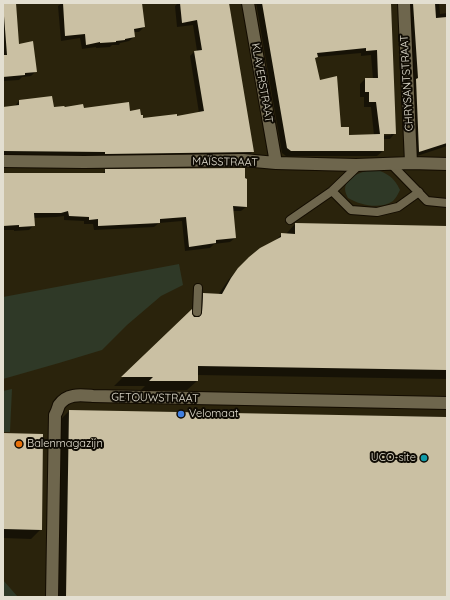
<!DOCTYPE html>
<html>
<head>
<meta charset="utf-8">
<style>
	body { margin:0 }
	#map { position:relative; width:450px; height:600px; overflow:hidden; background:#2a230c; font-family:Quicksand,sans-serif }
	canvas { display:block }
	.frame { position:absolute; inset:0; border:4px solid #e3dfd1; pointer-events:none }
</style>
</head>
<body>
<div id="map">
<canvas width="450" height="600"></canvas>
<div class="frame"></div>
</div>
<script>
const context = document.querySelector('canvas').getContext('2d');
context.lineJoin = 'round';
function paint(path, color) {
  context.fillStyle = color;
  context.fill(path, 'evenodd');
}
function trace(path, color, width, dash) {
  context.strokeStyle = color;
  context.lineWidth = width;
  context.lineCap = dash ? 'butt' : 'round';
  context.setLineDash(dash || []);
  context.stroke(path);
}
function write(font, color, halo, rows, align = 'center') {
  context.font = font + ' Quicksand,sans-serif';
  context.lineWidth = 4;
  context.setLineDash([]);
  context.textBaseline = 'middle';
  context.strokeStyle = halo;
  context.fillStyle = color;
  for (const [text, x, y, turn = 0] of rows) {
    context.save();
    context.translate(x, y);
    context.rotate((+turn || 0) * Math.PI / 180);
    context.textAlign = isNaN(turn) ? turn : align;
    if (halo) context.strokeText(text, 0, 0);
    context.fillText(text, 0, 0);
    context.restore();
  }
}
const green = new Path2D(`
	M375,169c13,5 19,8 25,21 -2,4 -4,8 -7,11 -13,9 -33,4 -45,-3 -1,-2 -3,-6 -3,-9 1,-14 20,-18 30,-20z
	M179,264l4,21 -22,11 -34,29 -25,25 -43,13 -56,16v-82z
	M12,389l-2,43h-7v-41z
	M3,580l15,17h-15z`);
const shadow = new Path2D(`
	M3,3h12l3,42 18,26 -5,5 -9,1 -3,3 -16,1z
	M62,3h79l3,24 -5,5h-5v5l-5,4 -9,2 -1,2h-7l-2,2 -14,1v-1l-14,2 -2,-11 -19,3 -3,-35z
	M178,3h50l25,148 -4,5 -148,3 -98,-4v-47l12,-2 4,-5 34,7 30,1 46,3 13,7 34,-2 23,-4 -9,-57 4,-4 3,-1 -4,-26 -16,2 -2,-21z
	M256,3h135l4,130 -5,6h-7v12l-6,5h-91l-4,-3zM361,53v3l10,-1 2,24h-8l-5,5v13h4v10h7l3,28 -26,1 -8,-8 -21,-47 -4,-22 1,-2zM391,133v2l-12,1v-2z
	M408,3h31l1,11 7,-1v133l-33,11z
	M106,170l140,37 -5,4h-9l3,27 -5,4 -16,2 -4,4 -25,3 -3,-30 -23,2 -5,4 -60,3 -1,-6h-9v-3l-20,-1v-4l-8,1 -23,1 1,7 -5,5 -15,1v-1h-11v-56h99z
	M295,224l152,3v152l-250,-4v6l-10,9h-46l4,-4h-31l77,-75v4l3,3v-14l10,-10 14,1 11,-16 20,-21 25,-16 8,-8h4z
	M69,411l378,6v180h-390l3,-177z
	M3,434l38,95 -10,10 -28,-1z`);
const building = new Path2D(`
	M3,3h13l3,41 14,-3 4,31 -12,1v2l-22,2v-22h4z
	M63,3h79l3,24 -11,2 1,8 -10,2v1l-9,1v1l-16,1v-1l-14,3 -1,-11 -20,2z
	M180,3h49l25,149 -149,2v-2l-102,-1v-44l16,-2v-5l33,-4 2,11 10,-1 1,1 18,-3 1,4 45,-6 1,9 10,-2 1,6h2v3l34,-4v2l27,-5 -10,-60 8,-1 -5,-30 -15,3z
	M262,3h129l5,131h-12v17h-93l-4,-3zM366,48v3l11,-1 1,28h-13v14h4v10h7l4,32 -31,1v-8h-8l-4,-51 -17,4 -5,-22 3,-1 -1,-4z
	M413,3h22l1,15 11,-1v126l-28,9 -3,-73 2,-1z
	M245,168v10l2,1v28l-14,-1 3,32 -20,2v3l-27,4 -3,-30 -26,2v4l-62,3v-7l-9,1v-3l-20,-1 -1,-5 -7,2h-27l1,13 -16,1v-2l-16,1v-53h102v-4z
	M295,223l152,3v144l-249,-4v15h-49l4,-4h-32l71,-68v5l2,3h5l2,-2 1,-3 1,-19 19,1 9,-16 7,-10 11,-11 11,-9 21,-11v-4l14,1z
	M69,410l378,7v180h-381z
	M3,433l40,1 -1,96 -39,-1z`);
const lane = new Path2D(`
	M391,164l36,37 20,2
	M332,191l19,19 26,2 21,-5 21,-15
	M290,220l42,-29 27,-26
	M197,312l1,-24`);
const street = new Path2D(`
	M248,3l28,160
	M404,3l7,160
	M3,161l81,1 159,-2 33,3 80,2 55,-2 36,1
	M52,597l3,-182c2,-3 3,-7 4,-10 8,-12 22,-10 34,-9l354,7`);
const markers = [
	[181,414,4,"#3f7fe0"],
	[19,444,4,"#e8710a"],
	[424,458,4,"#0f9aa8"]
];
const streetNames = [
	["KLAVERSTRAAT",262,83,80],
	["CHRYSANTSTRAAT",407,83,-93],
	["MAÏSSTRAAT",225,162,1],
	["GETOUWSTRAAT",155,398,1]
];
const poiNames = [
	["Velomaat",189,414],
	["Balenmagazijn",27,444],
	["UCO-site",416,458,"right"]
];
paint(green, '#2f3927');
paint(shadow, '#0007');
paint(building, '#cac0a3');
trace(lane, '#130c00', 10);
trace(street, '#130c00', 14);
trace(lane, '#6e664d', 8);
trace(street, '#6e664d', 12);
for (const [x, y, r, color] of markers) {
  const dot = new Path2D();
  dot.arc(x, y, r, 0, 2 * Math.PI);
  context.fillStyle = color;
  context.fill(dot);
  trace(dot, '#100c04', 1.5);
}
write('11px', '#e3dfd1', '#100c04', streetNames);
write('11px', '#e3dfd1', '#100c04', poiNames, 'left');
</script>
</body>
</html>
